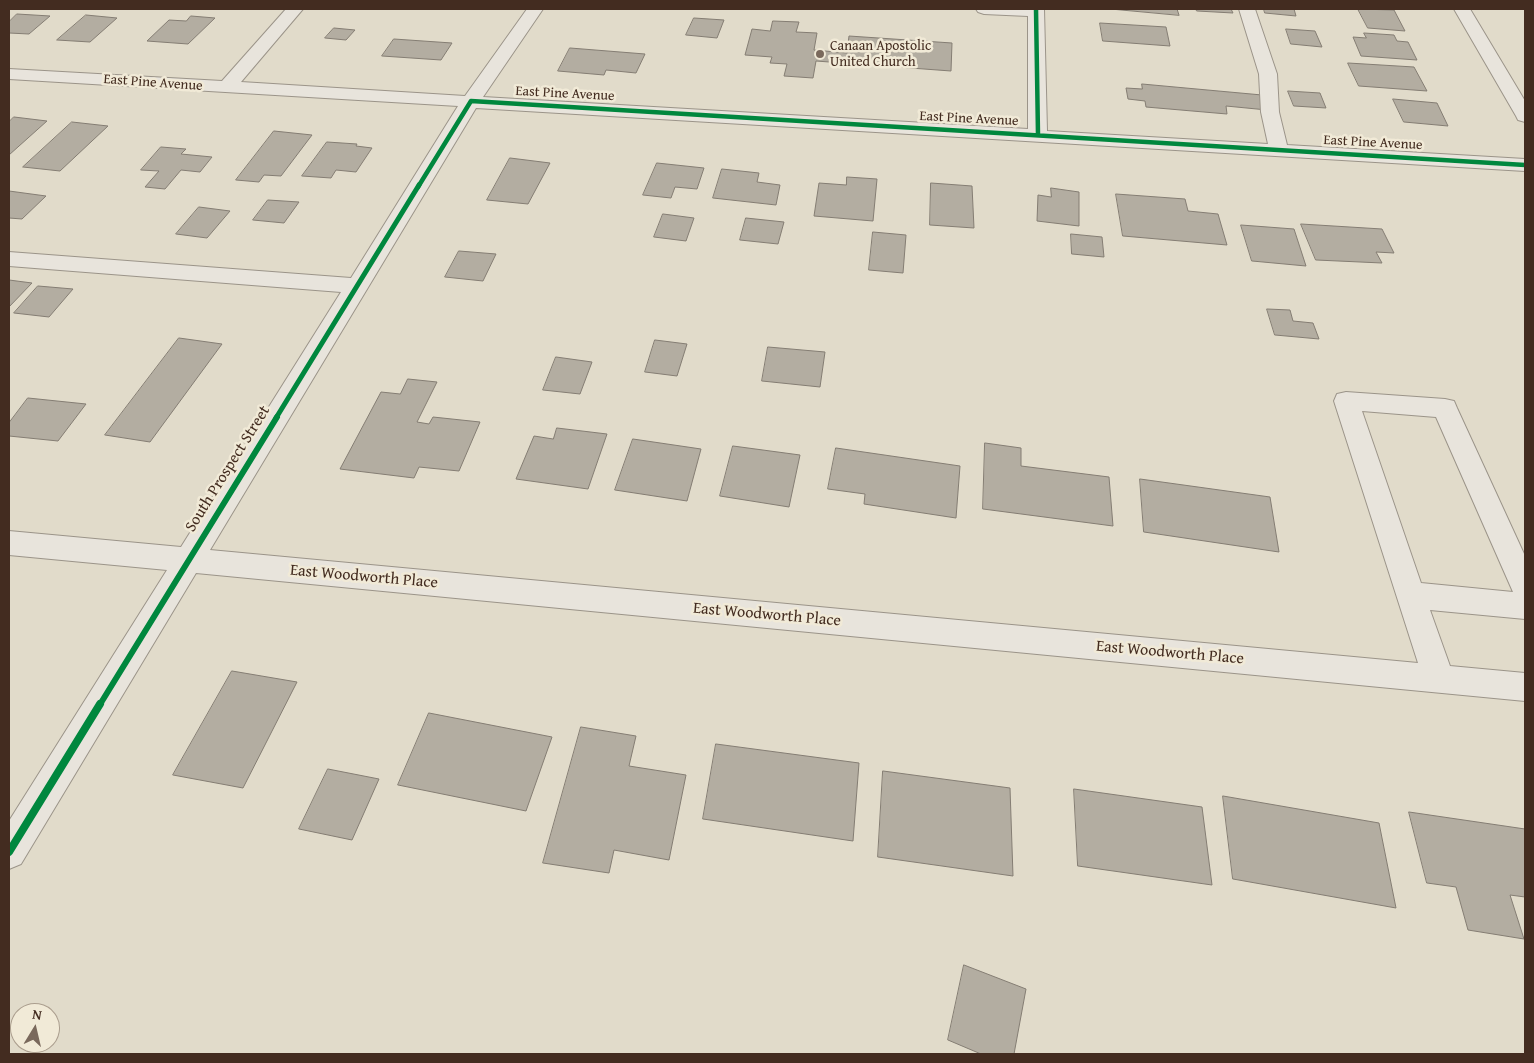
<!DOCTYPE html>
<html>
<head>
<meta charset="utf-8">
<style>
	body { margin:0 }
	#map { position:relative; width:1534px; height:1063px; overflow:hidden; background:#e1dbca; font-family:"Gentium Book Plus",serif }
	canvas { display:block }
	.frame { position:absolute; inset:0; border:10px solid #432c20; pointer-events:none }
	.north { position:absolute; left:10px; top:1003px; width:50px; height:50px; box-sizing:border-box; background:#f1ead7; border:1px solid #ab9e8e; border-radius:50%; rotate:9deg; font-size:14px; font-weight:700; line-height:20px; text-align:center; color:#432c20 }
	.north::after { content:''; display:block; margin:auto; width:18px; height:22px; background:#7a695c; clip-path:polygon(50% 0,100% 100%,50% 72%,0 100%) }
</style>
</head>
<body>
<div id="map">
<canvas width="1534" height="1063"></canvas>
<div class="frame"></div>
<div class="north">N</div>
</div>
<script>
const context = document.querySelector('canvas').getContext('2d');
context.lineJoin = 'round';
function paint(path, color) {
  context.fillStyle = color;
  context.fill(path, 'evenodd');
}
function trace(path, color, width, dash) {
  context.strokeStyle = color;
  context.lineWidth = width;
  context.lineCap = dash ? 'butt' : 'round';
  context.setLineDash(dash || []);
  context.stroke(path);
}
function write(font, color, halo, rows, align = 'center') {
  context.font = font + ' "Gentium Book Plus",serif';
  context.lineWidth = 5;
  context.setLineDash([]);
  context.textBaseline = 'middle';
  context.strokeStyle = halo;
  context.fillStyle = color;
  for (const [text, x, y, turn = 0] of rows) {
    context.save();
    context.translate(x, y);
    context.rotate((+turn || 0) * Math.PI / 180);
    context.textAlign = isNaN(turn) ? turn : align;
    if (halo) context.strokeText(text, 0, 0);
    context.fillText(text, 0, 0);
    context.restore();
  }
}
const building = new Path2D(`
	M1111,9h66l2,6z
	M1196,9h35l2,4 -36,-2z
	M1264,9h30l2,7 -31,-3z
	M1358,9l36,1 11,21 -37,-3z
	M17,14l33,2 -21,18 -20,-1v-11z
	M86,15l31,3 -27,24 -33,-2z
	M191,16l24,2 -27,26 -41,-3 22,-21 17,1z
	M694,18l30,2 -7,18 -31,-3z
	M773,21l26,1 -3,10 21,1 -3,17 33,3 2,-17 103,7 -1,28 -135,-10 -3,17 -29,-2 3,-12 -17,-1 2,-6 -27,-2 7,-26 18,2z
	M1100,23l66,4 4,19 -67,-5z
	M334,28l21,2 -9,10 -21,-2z
	M1286,29l29,2 7,16 -31,-3z
	M1364,33l30,2 3,6 11,1 9,18 -56,-4 -8,-19 13,1z
	M394,39l58,4 -11,17 -59,-4z
	M570,48l75,6 -9,19 -30,-3 -2,5 -46,-4z
	M1348,63l66,4 13,24 -68,-5z
	M1142,84l120,11 5,15 -41,-4 1,8 -81,-7 -1,-6 -17,-2 -2,-11 16,1z
	M1288,91l32,2 6,15 -32,-2z
	M1393,99l44,4 11,23 -44,-4z
	M14,117l33,4 -38,34v-33z
	M72,122l36,4 -48,45 -37,-4z
	M274,131l38,4 -31,41 -17,-1 -5,7 -23,-2z
	M327,142l30,2 -1,2 16,2 -16,24 -20,-2 -5,8 -29,-2z
	M161,147l25,2 -5,5 31,3 -12,15 -19,-2 -16,19 -20,-2 14,-16 -18,-1z
	M510,158l40,5 -22,41 -41,-4z
	M657,163l47,5 -7,21 -22,-2 -4,11 -28,-3z
	M722,169l37,4 -2,9 23,3 -4,20 -63,-7z
	M847,177l30,2 -4,42 -59,-5 5,-33 27,2z
	M931,183l41,3 2,42 -44,-3z
	M1051,188l28,4v34l-42,-5 1,-26 13,2z
	M9,191l37,5 -24,23 -13,-1z
	M1116,194l69,5 3,12 30,3 9,31 -104,-9z
	M268,200l31,2 -15,21 -31,-3z
	M199,207l31,4 -23,27 -31,-4z
	M663,214l31,4 -8,23 -32,-4z
	M746,218l38,4 -6,22 -38,-4z
	M1301,224l81,5 12,24 -18,-1 6,11 -66,-3z
	M1241,225l53,4 12,37 -54,-5z
	M873,232l33,3 -3,38 -34,-3z
	M1071,234l31,3 2,20 -32,-3z
	M459,251l37,3 -13,27 -38,-4z
	M9,280l23,3 -23,24z
	M38,286l35,3 -24,28 -35,-4z
	M1267,309l23,1 3,11 20,2 6,16 -44,-4z
	M179,338l43,6 -72,98 -45,-7z
	M655,340l32,4 -10,32 -32,-4z
	M768,347l57,5 -5,35 -58,-6z
	M556,357l36,5 -12,32 -37,-4z
	M408,379l29,3 -20,40 12,2 4,-7 47,5 -21,49 -40,-4 -5,11 -74,-9 41,-77 19,2z
	M28,398l58,6 -28,37 -49,-5v-13z
	M557,428l50,6 -19,55 -72,-10 18,-43 19,3z
	M633,439l68,10 -14,52 -72,-11z
	M985,443l36,5v18l88,11 4,49 -130,-17z
	M733,446l67,9 -11,52 -69,-11z
	M836,448l124,18 -4,52 -92,-14 1,-10 -37,-5z
	M1140,479l130,18 9,55 -135,-20z
	M232,671l65,11 -54,106 -70,-13z
	M429,713l123,24 -26,74 -128,-26z
	M581,727l55,9 -7,30 57,9 -17,85 -55,-10 -5,23 -66,-10z
	M716,744l143,19 -6,78 -150,-22z
	M328,769l51,10 -27,61 -53,-11z
	M883,771l127,17 3,88 -135,-19z
	M1074,789l128,18 10,78 -134,-19z
	M1223,796l156,27 17,85 -163,-29z
	M1409,812l116,17v68l-15,-2 14,44 -56,-9 -12,-43 -29,-4z
	M964,965l62,24 -12,65h-33l-33,-14z`);
const minor = new Path2D(`
	M286,9h17l-62,73 224,14 62,-87h16l-60,88 545,32v-113l-44,-2 -6,-2 -2,-3h68l3,122 221,13 -7,-32 -2,-38 -20,-65h16l22,65 2,38 8,33 238,14v12l-1049,-63 -266,442 1208,113 -84,-262 3,-7 9,-2 99,7 9,2 3,7 68,148v63l-95,-9 20,56 75,7v28l-1329,-128 -175,291 -12,5v-48l158,-251 -158,-15v-24l172,16 160,-255 -332,-26v-14l342,26 107,-172 -449,-27v-10l213,12zM1362,411l74,6 77,175 -92,-9z
	M1454,9h16l55,92v21l-7,-2 -2,-4z`);
const cyclewayFar3 = new Path2D(`
	M1036,9l2,126
	M418,187l53,-86 1054,64`);
const cyclewayFar2 = new Path2D(`
	M276,418l143,-233`);
const cyclewayFar1 = new Path2D(`
	M99,706l178,-289`);
const cycleway = new Path2D(`
	M9,852l91,-148`);
const markers = [
	[820,54,5,"#7a695c"]
];
const farPoinames = [
	["Canaan Apostolic",830,46],
	["United Church",830,62]
];
const farStreetnames = [
	["East Pine Avenue",153,83,4],
	["East Pine Avenue",565,94,3],
	["East Pine Avenue",969,119,3],
	["East Pine Avenue",1373,143,3]
];
const streetNames = [
	["South Prospect Street",228,469,-58],
	["East Woodworth Place",364,577,5],
	["East Woodworth Place",767,615,5],
	["East Woodworth Place",1170,653,5]
];
paint(building, '#b3ada1');
trace(building, '#847d73', 1);
trace(minor, '#9b9489', 2);
paint(minor, '#e8e4dc');
trace(cyclewayFar3, '#00873e', 4.5);
trace(cyclewayFar2, '#00873e', 5);
trace(cyclewayFar1, '#00873e', 6);
trace(cycleway, '#00873e', 8);
for (const [x, y, r, color] of markers) {
  const dot = new Path2D();
  dot.arc(x, y, r, 0, 2 * Math.PI);
  context.fillStyle = color;
  context.fill(dot);
  trace(dot, '#f1ead7', 2);
}
write('14px', '#432c20', '#f1ead7', farPoinames, 'left');
write('14px', '#432c20', '#f1ead7', farStreetnames);
write('16px', '#432c20', '#f1ead7', streetNames);
</script>
</body>
</html>
